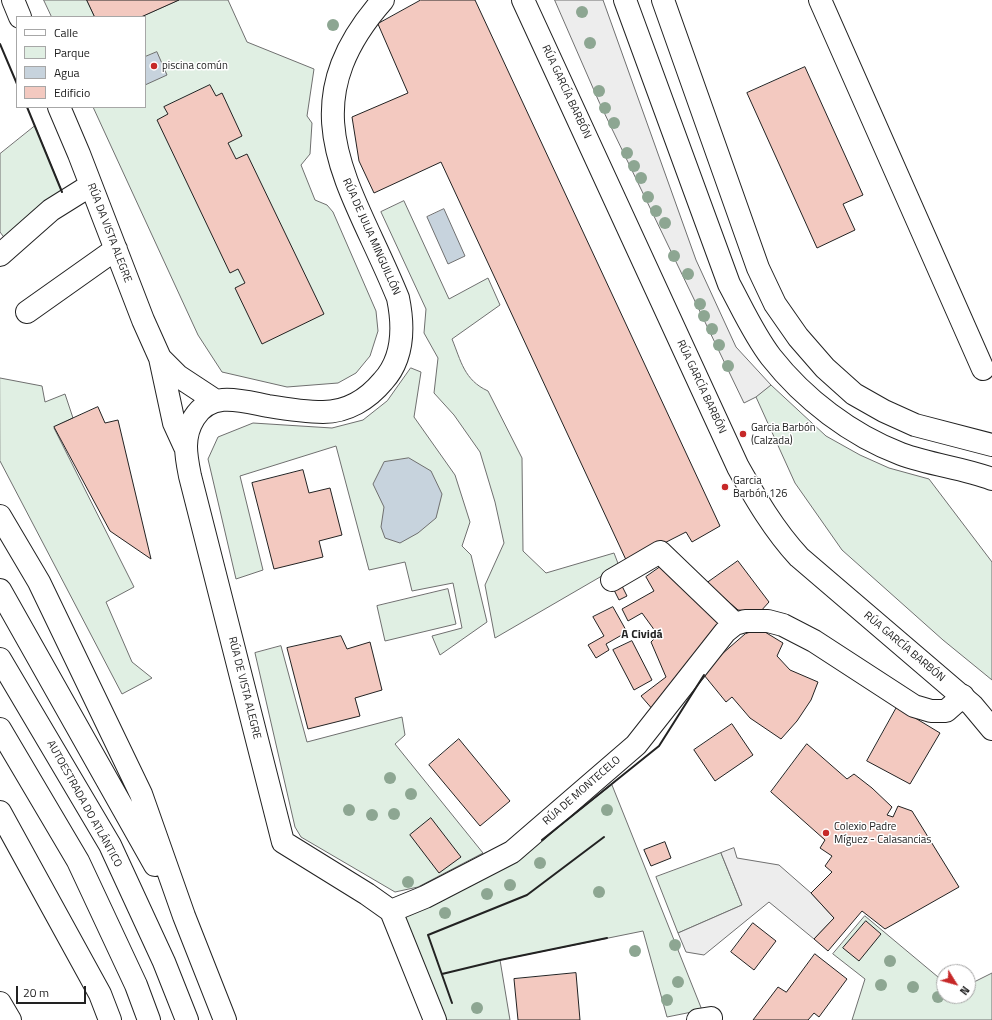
<!DOCTYPE html>
<html>
<head>
<meta charset="utf-8">
<style>
	body { margin:0 }
	#map { position:relative; width:992px; height:1020px; overflow:hidden; background:#fff; font-family:"Titillium Web",sans-serif }
	canvas { display:block }
	.legend { position:absolute; left:16px; top:16px; width:130px; height:92px; box-sizing:border-box; background:#fff; border:1px solid #a7a7a7; margin:0; padding:5px 7px; list-style:none; font-size:12px; color:#222 }
	.legend li { display:flex; align-items:center; gap:8px; height:20px }
	.legend b { width:20px; border:1px solid #a7a7a7 }
	.north { position:absolute; left:936px; top:964px; width:40px; height:40px; box-sizing:border-box; background:#fff; border:1px solid #a7a7a7; border-radius:50%; rotate:127deg; font-size:11px; font-weight:700; line-height:16px; text-align:center; color:#222 }
	.north::after { content:''; display:block; margin:auto; width:14px; height:18px; background:#c62828; clip-path:polygon(50% 0,100% 100%,50% 72%,0 100%) }
	.scale { position:absolute; left:16px; top:986px; width:70px; height:18px; box-sizing:border-box; border:2px solid #222; border-top:0; padding-left:5px; font-size:12px; line-height:14px; white-space:nowrap; color:#222; -webkit-text-stroke:3px #fff; paint-order:stroke }
</style>
</head>
<body>
<div id="map">
<canvas width="992" height="1020"></canvas>
<ul class="legend">
<li><b style="height:5px;background:#fff"></b>Calle</li>
<li><b style="height:11px;background:#e0efe3"></b>Parque</li>
<li><b style="height:11px;background:#c7d3dd"></b>Agua</li>
<li><b style="height:11px;background:#f3c9c0"></b>Edificio</li>
</ul>
<div class="north">N</div>
<div class="scale">20 m</div>
</div>
<script>
const context = document.querySelector('canvas').getContext('2d');
context.lineJoin = 'round';
function paint(path, color) {
  context.fillStyle = color;
  context.fill(path, 'evenodd');
}
function trace(path, color, width, dash) {
  context.strokeStyle = color;
  context.lineWidth = width;
  context.lineCap = dash ? 'butt' : 'round';
  context.setLineDash(dash || []);
  context.stroke(path);
}
function write(font, color, halo, rows, align = 'center') {
  context.font = font + ' "Titillium Web",sans-serif';
  context.lineWidth = 3;
  context.setLineDash([]);
  context.textBaseline = 'middle';
  context.strokeStyle = halo;
  context.fillStyle = color;
  for (const [text, x, y, turn = 0] of rows) {
    context.save();
    context.translate(x, y);
    context.rotate((+turn || 0) * Math.PI / 180);
    context.textAlign = isNaN(turn) ? turn : align;
    if (halo) context.strokeText(text, 0, 0);
    context.fillText(text, 0, 0);
    context.restore();
  }
}
const green = new Path2D(`
	M44,0h43l8,17h-43z
	M179,0h49l19,42 67,27 -7,47 5,7 -2,31 -9,11 14,35 12,5 6,7 43,99 2,20 -8,25 -14,17 -18,10 -51,4 -65,-15 -24,-37 -105,-228h52v-90h-4z
	M35,126l28,68 -57,46 -6,-8v-78z
	M404,201l45,98 39,-21 12,27 -48,34c9,22 12,41 36,52l34,67 1,93 23,22 68,-20 5,13 -124,72 -10,-53 19,-42 -9,-41 -15,-50 -26,-37 -20,-22 4,-35 -14,-25 2,-24 -45,-97z
	M411,368l10,4 -7,45 41,58 15,47 -8,24 9,9 16,67 -47,33 -8,-19 30,-8 -9,-45 -41,8 -7,-29 -36,8 -33,-124 -96,30 23,94 -27,9 -28,-120 10,-22 35,-14 79,5 31,-8 24,-19z
	M0,378l42,8 3,16 20,-8 8,24 -19,10 80,159 -28,15 26,60 20,16 -30,16 -122,-233z
	M771,385l55,51 34,19 29,13 40,11 63,83v118l-49,-40 -101,-90 -47,-67 -39,-86z
	M448,589l8,35 -71,17 -8,-35z
	M281,646l26,96 95,-25 3,18 -10,9 88,109 -65,34 -23,5 -94,-55 -6,-10 -40,-174z
	M612,785l90,225 -35,7 -24,-86 -143,29 10,60h-67l-40,-103 115,-58z
	M721,853l21,52 -64,28 -22,-56z
	M865,916l79,66v14h24v-11l24,-12v47h-140l13,-41 -32,-25z`);
const parking = new Path2D(`
	M555,0h48l93,260 40,87 35,38 -15,12 -12,6 -144,-299z
	M734,848l3,10 42,7 32,28 23,25 -20,21 -45,-37 -65,53 -18,-3 -8,-19 64,-28 -21,-52z`);
const water = new Path2D(`
	M157,52l10,23 -22,10v-28z
	M444,209l21,47 -17,8 -21,-47z
	M409,458l22,13 11,23 -6,24 -18,15 -18,10 -15,-5 -4,-11 3,-20 -11,-23 11,-22z`);
const building = new Path2D(`
	M87,0h92l-38,17h-46z
	M421,0h54l245,526 -28,16 -6,-10 -59,30 -186,-400 -67,31 -15,-32 -7,-44 56,-24 -30,-69z
	M805,67l58,128 -20,9 12,26 -38,18 -70,-155z
	M210,85l6,11 6,-3 20,43 -14,7 8,16 11,-5 77,160 -62,30 -27,-56 10,-5 -7,-14 -8,4 -73,-153 11,-6 -4,-7z
	M98,407l7,16 13,-3 33,139 -41,-28 -56,-104z
	M303,470l6,23 21,-5 12,47 -23,6 4,16 -49,12 -22,-86z
	M738,561l31,41 -9,10 -22,-2 -31,-27z
	M663,565l59,54 -68,92 -13,-15 25,-19 -15,-35 7,-7 -16,-22 -14,8 -6,-12 32,-18 -8,-14z
	M622,586l5,10 -8,4 -5,-10z
	M613,607l14,25 -21,12 3,6 -13,8 -8,-13 16,-9 -11,-19z
	M760,629l23,14 -6,13 13,14 28,12 -7,18 -14,21 -16,18 -31,-21 -18,-21 -6,5 -22,-27 18,-21 23,-20z
	M341,636l6,13 23,-7 12,48 -27,8 5,18 -52,13 -21,-81z
	M632,641l20,39 -18,10 -21,-40z
	M897,707l43,26 -30,51 -43,-23z
	M732,724l21,31 -38,26 -21,-31z
	M459,739l51,62 -30,25 -51,-61z
	M807,744l40,35 7,-5 18,14 20,19 -5,8 6,2 5,-11 14,5 47,76 -74,42 -23,-18 -34,40 -14,-12 20,-21 -23,-25 21,-21 -7,-6 7,-10 -12,-8 5,-8 -54,-48z
	M431,818l30,39 -22,16 -29,-38z
	M665,842l6,16 -20,8 -7,-16z
	M866,921l15,13 -22,27 -16,-13z
	M753,923l23,18 -22,29 -23,-18z
	M815,954l32,25 -28,38 -5,-4 -6,7h-55l25,-33 8,5z
	M576,973l4,47h-62l-4,-41z`);
const minor = new Path2D(`
	M13,0l7,17
	M383,0c-98,111 -30,186 15,298 6,29 6,60 -15,83 -15,18 -36,31 -60,31 -18,0 -37,-3 -55,-6 -26,-5 -57,-16 -74,12 -12,19 -8,38 -4,58l93,366 84,52 24,17
	M820,0l163,369
	M59,107l20,47 64,166 17,38 14,65 11,24
	M0,255l51,-45 40,-25
	M27,312l89,-63
	M160,358l18,18 38,25
	M612,580l48,-28 75,72
	M391,911l34,-14 87,-45 124,-107 89,-113 10,-8 10,-3h23l15,4 31,16 100,65 17,5h15l17,-15
	M391,911l44,109
	M0,1003l10,17
	M698,1020l13,-2`);
const major = new Path2D(`
	M523,0l215,467c18,32 36,63 61,90l173,148 20,24`);
const highway = new Path2D(`
	M625,0l104,284c13,24 25,51 42,73 33,42 80,78 130,97 30,11 62,14 91,25
	M663,0l95,268 17,36 23,33 27,31 29,26 30,17 31,14 77,20
	M0,516l39,66 102,212 43,122 41,104
	M0,590l155,275
	M0,659l110,186 54,117 23,58
	M0,729l78,132 58,124 13,35
	M0,812l100,182 10,26`);
const wall = new Path2D(`
	M0,44l17,40
	M27,107l35,85
	M542,840l117,-94 45,-71
	M442,974l58,-14 107,-22
	M452,1003l-24,-68 99,-40 77,-58`);
const trees = [
	[582,12],
	[333,25],
	[590,43],
	[599,91],
	[605,108],
	[614,123],
	[627,153],
	[634,166],
	[641,178],
	[648,197],
	[656,211],
	[665,223],
	[674,256],
	[688,274],
	[700,304],
	[704,316],
	[712,329],
	[719,345],
	[728,366],
	[390,778],
	[411,794],
	[349,810],
	[607,810],
	[394,814],
	[372,815],
	[540,863],
	[408,882],
	[510,885],
	[599,892],
	[487,894],
	[445,913],
	[675,945],
	[635,951],
	[890,961],
	[678,982],
	[881,985],
	[913,987],
	[938,997],
	[667,1000],
	[477,1008]
];
const markers = [
	[154,66,4,"#c62828"],
	[743,434,4,"#c62828"],
	[725,487,4,"#c62828"],
	[826,833,4,"#c62828"]
];
const poiNames = [
	["piscina común",162,66],
	["Garcia Barbón",751,428],
	["(Calzada)",751,441],
	["Garcia",733,481],
	["Barbón,126",733,494],
	["Colexio Padre",834,827],
	["Míguez - Calasancias",834,840]
];
const streetNames = [
	["RÚA GARCÍA BARBÓN",566,92,65],
	["RÚA DA VISTA ALEGRE",109,233,69],
	["RÚA DE JULIA MINGUILLÓN",371,237,66],
	["RÚA GARCÍA BARBÓN",701,387,65],
	["RÚA GARCÍA BARBÓN",904,647,40],
	["RÚA DE VISTA ALEGRE",244,688,76],
	["RÚA DE MONTECELO",582,791,-41],
	["AUTOESTRADA DO ATLÁNTICO",84,804,61]
];
const neighbourhoodNames = [
	["A Cividá",642,635]
];
paint(green, '#e0efe3');
trace(green, '#6f6f6f', 1);
paint(parking, '#ededed');
trace(parking, '#6f6f6f', 1);
paint(water, '#c7d3dd');
trace(water, '#6f6f6f', 1);
paint(building, '#f3c9c0');
trace(building, '#222', 1);
trace(minor, '#222', 24);
trace(major, '#222', 24);
trace(highway, '#222', 24);
trace(minor, '#fff', 22);
trace(major, '#fff', 22);
trace(highway, '#fff', 22);
trace(wall, '#222', 2);
context.fillStyle = '#8da692';
for (const [x, y] of trees) {
  context.beginPath();
  context.arc(x, y, 6, 0, 2 * Math.PI);
  context.fill();
}
for (const [x, y, r, color] of markers) {
  const dot = new Path2D();
  dot.arc(x, y, r, 0, 2 * Math.PI);
  context.fillStyle = color;
  context.fill(dot);
  trace(dot, '#fff', 1.5);
}
write('11px', '#222', '#fff', poiNames, 'left');
write('11px', '#222', '#fff', streetNames);
write('bold 12px', '#222', '#fff', neighbourhoodNames);
</script>
</body>
</html>
